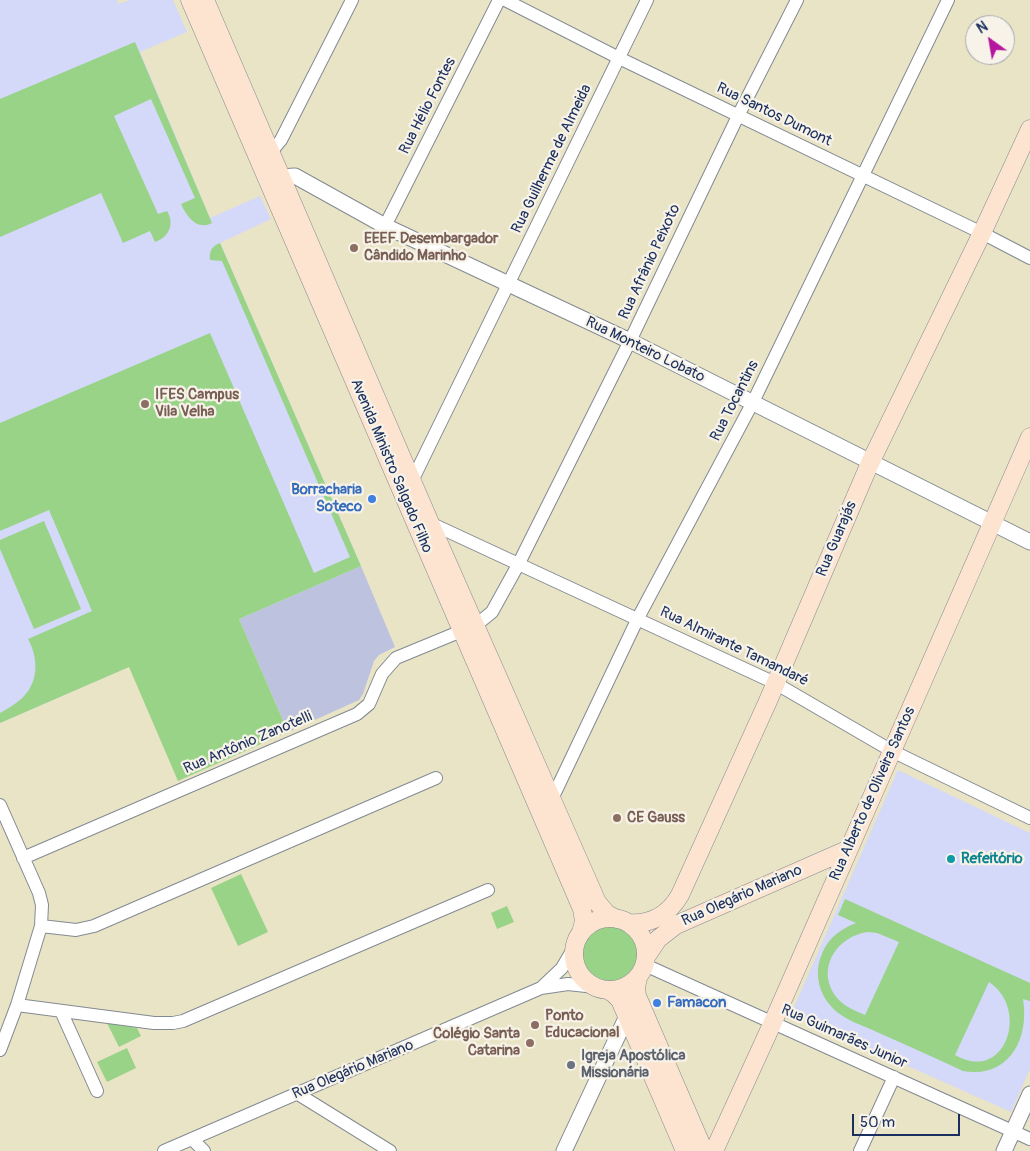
<!DOCTYPE html>
<html>
<head>
<meta charset="utf-8">
<style>
	body { margin:0 }
	#map { position:relative; width:1030px; height:1151px; overflow:hidden; background:#eae4c6; font-family:Pangolin,sans-serif }
	canvas { display:block }
	.north { position:absolute; left:965px; top:15px; width:50px; height:50px; box-sizing:border-box; background:#f7f3e8; border:1px solid #9fa5b1; border-radius:50%; rotate:328deg; font-size:14px; font-weight:700; line-height:20px; text-align:center; color:#1b2f5e }
	.north::after { content:''; display:block; margin:auto; width:18px; height:22px; background:#b5179e; clip-path:polygon(50% 0,100% 100%,50% 72%,0 100%) }
	.scale { position:absolute; left:852px; top:1114px; width:108px; height:22px; box-sizing:border-box; border:2px solid #1b2f5e; border-top:0; padding-left:6px; font-size:15px; line-height:18px; white-space:nowrap; color:#1b2f5e; -webkit-text-stroke:4px #f7f3e8; paint-order:stroke }
</style>
</head>
<body>
<div id="map">
<canvas width="1030" height="1151"></canvas>
<div class="north">N</div>
<div class="scale">50 m</div>
</div>
<script>
const context = document.querySelector('canvas').getContext('2d');
context.lineJoin = 'round';
function paint(path, color) {
  context.fillStyle = color;
  context.fill(path, 'evenodd');
}
function trace(path, color, width, dash) {
  context.strokeStyle = color;
  context.lineWidth = width;
  context.lineCap = dash ? 'butt' : 'round';
  context.setLineDash(dash || []);
  context.stroke(path);
}
function write(font, color, halo, rows, align = 'center') {
  context.font = font + ' Pangolin,sans-serif';
  context.lineWidth = 4.5;
  context.setLineDash([]);
  context.textBaseline = 'middle';
  context.strokeStyle = halo;
  context.fillStyle = color;
  for (const [text, x, y, turn = 0] of rows) {
    context.save();
    context.translate(x, y);
    context.rotate((+turn || 0) * Math.PI / 180);
    context.textAlign = isNaN(turn) ? turn : align;
    if (halo) context.strokeText(text, 0, 0);
    context.fillText(text, 0, 0);
    context.restore();
  }
}
const built = new Path2D(`
	M0,0h117l2,4 10,-4h44l14,32 -47,20 70,166 50,-22 11,23 -51,24 141,323 -361,157z
	M898,770l132,63v236l-19,43 -220,-98z`);
const industrial = new Path2D(`
	M361,566l34,81 -16,8 -5,6 -11,33 -4,6 -71,32 -49,-113z`);
const green = new Path2D(`
	M135,42l77,181c-15,8 -25,-6 -31,-19l14,-6 -44,-99 -37,17 44,98 9,-3c8,13 2,26 -12,31l-5,-11 -27,12 -22,-50 -101,44v-138z
	M220,243l141,323 -122,53 49,113 -110,49 -49,-114 -129,56v-10c7,-4 14,-8 20,-13 19,-16 19,-41 8,-61l64,-28 -43,-101 -49,21v-108l210,-90 104,240 36,-16 -128,-296 -12,-1c-1,-9 2,-14 10,-17z
	M44,521l37,88 -47,20 -34,-80v-9z
	M241,874l27,58 -30,14 -27,-58z
	M845,899l185,84v18l-7,-2c7,43 -17,80 -60,72 -28,-13 -56,-26 -84,-38 -16,-8 -37,-13 -49,-28 -11,-12 -15,-31 -10,-46 6,-19 18,-29 36,-36l-18,-8zM868,932l9,1 22,9 -34,73c-9,-4 -20,-8 -27,-16 -24,-28 -2,-63 30,-67zM989,982c41,27 17,102 -34,73z
	M507,906l7,16 -17,7 -6,-16z
	M579 955a31 31 0 1 1 62 0a31 31 0 1 1-62 0Z
	M107,1023l30,5 4,8 -22,11z
	M127,1048l9,20 -29,14 -10,-20z`);
const minor = new Path2D(`
	M505,0l114,58 363,175 48,25
	M265,156l6,-4 10,-12 71,-140
	M385,226l114,-226
	M407,483l5,-2 235,-481
	M427,524l3,-1 345,160 117,68 138,67
	M547,803l5,-4 86,-181 115,-216 195,-402
	M0,805l39,88 3,12 -1,21 -24,79 -17,45
	M23,858l334,-144 12,-10 13,-30 14,-16 80,-33 16,-13 26,-47 112,-224 108,-225 59,-116
	M41,926l35,4 18,-4 342,-148
	M645,965l385,174
	M541,988l21,-20 14,-24
	M17,1005l137,18h19l10,-2 305,-131
	M61,1011l36,80
	M298,1094l92,57
	M192,1139l12,12
	M164,1151l377,-163 27,-4 27,3
	M860,1151l34,-74`);
const tertiary = new Path2D(`
	M276,188c3,-10 9,-12 19,-12l90,50 245,115 400,201
	M564,1151l63,-135
	M1004,1151l26,-57`);
const secondary = new Path2D(`
	M190,0l392,909 2,12 -3,12
	M205,0l225,523 167,379 10,12 10,5
	M574 954a36 36 0 1 1 72 0a36 36 0 1 1-72 0Z
	M628,923c23,2 41,-9 52,-28l88,-194 102,-238 112,-230 48,-104
	M646,957l12,-18 18,-14 173,-76
	M638,978l-2,9 1,9 67,155
	M607,990l6,3 7,7 65,151
	M714,1151l59,-129 257,-585`);
const markers = [
	[354,248,5,"#8d6e63"],
	[145,404,5,"#8d6e63"],
	[372,499,5,"#3f7fe0"],
	[617,818,5,"#8d6e63"],
	[951,859,5,"#0f9aa8"],
	[657,1003,5,"#3f7fe0"],
	[535,1025,5,"#8d6e63"],
	[530,1043,5,"#8d6e63"],
	[571,1065,5,"#6b7280"]
];
const streetNames = [
	["Rua Hélio Fontes",428,106,-63],
	["Rua Santos Dumont",774,115,26],
	["Rua Guilherme de Almeida",552,159,-64],
	["Rua Afrânio Peixoto",650,262,-65],
	["Rua Monteiro Lobato",645,350,26],
	["Rua Tocantins",735,401,-63],
	["Avenida Ministro Salgado Filho",391,466,67],
	["Rua Guarajás",837,539,-67],
	["Rua Almirante Tamandaré",734,647,26],
	["Rua Antônio Zanotelli",248,743,-23],
	["Rua Alberto de Oliveira Santos",873,794,-66],
	["Rua Olegário Mariano",742,896,-24],
	["Rua Guimarães Junior",844,1037,24],
	["Rua Olegário Mariano",353,1070,-23]
];
const educationNames = [
	["EEEF Desembargador",364,239],
	["Cândido Marinho",364,256],
	["IFES Campus",155,395],
	["Vila Velha",155,412],
	["CE Gauss",627,818],
	["Ponto",545,1016],
	["Educacional",545,1033],
	["Colégio Santa",520,1034,"right"],
	["Catarina",520,1051,"right"]
];
const shopNames = [
	["Borracharia",362,490],
	["Soteco",362,507],
	["Famacon",667,1003,"left"]
];
const cultureNames = [
	["Refeitório",961,859]
];
const worshipNames = [
	["Igreja Apostólica",581,1056],
	["Missionária",581,1073]
];
paint(built, '#d4d8f9');
paint(industrial, '#bdc3de');
paint(green, '#98d387');
trace(minor, '#828a92', 14);
trace(tertiary, '#828a92', 17);
trace(secondary, '#828a92', 19);
trace(minor, '#fff', 12);
trace(tertiary, '#fff', 15);
trace(secondary, '#fde4d1', 18);
for (const [x, y, r, color] of markers) {
  const dot = new Path2D();
  dot.arc(x, y, r, 0, 2 * Math.PI);
  context.fillStyle = color;
  context.fill(dot);
  trace(dot, '#f7f3e8', 2);
}
write('15px', '#1b2f5e', '#f7f3e8', streetNames);
write('bold 15px', '#785e54', '#f7f3e8', educationNames, 'left');
write('bold 15px', '#366cbe', '#f7f3e8', shopNames, 'right');
write('bold 15px', '#0d838f', '#f7f3e8', cultureNames, 'left');
write('bold 15px', '#5b616d', '#f7f3e8', worshipNames, 'left');
</script>
</body>
</html>
